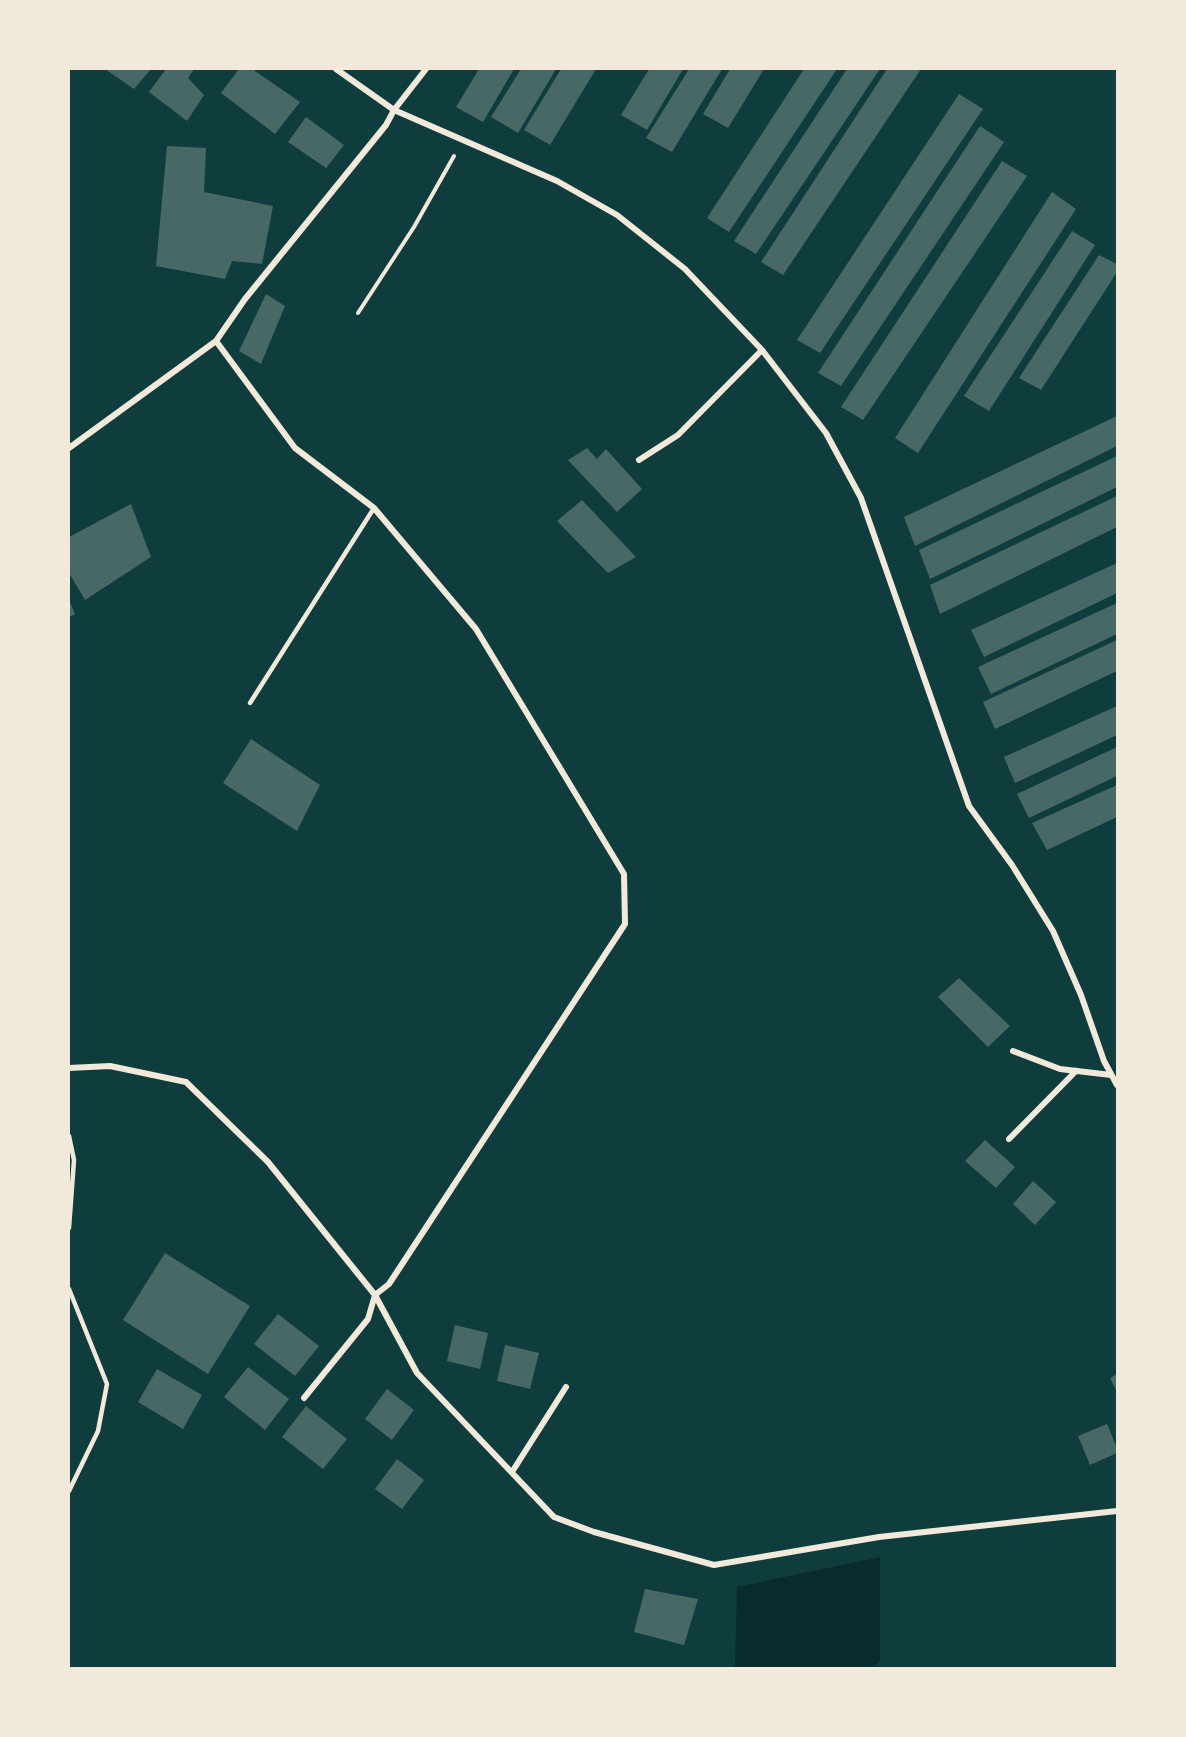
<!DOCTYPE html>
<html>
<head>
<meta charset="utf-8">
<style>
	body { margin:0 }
	#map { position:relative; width:1186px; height:1737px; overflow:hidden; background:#0f3d3e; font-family:"Fira Sans Condensed",sans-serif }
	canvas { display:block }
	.frame { position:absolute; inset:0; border:70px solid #f1e9da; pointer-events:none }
</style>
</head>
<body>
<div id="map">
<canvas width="1186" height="1737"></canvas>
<div class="frame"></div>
</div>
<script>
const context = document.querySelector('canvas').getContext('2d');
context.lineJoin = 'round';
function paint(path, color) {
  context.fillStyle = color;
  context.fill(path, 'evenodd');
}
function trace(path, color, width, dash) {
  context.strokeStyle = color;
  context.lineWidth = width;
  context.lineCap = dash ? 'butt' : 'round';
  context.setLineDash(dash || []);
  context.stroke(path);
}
const water = new Path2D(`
	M880,1557v103l-7,8h-138l2,-81z`);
const building = new Path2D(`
	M105,69h46l-17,20z
	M166,69h28l-6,9 16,17 -17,26 -38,-29z
	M239,69h13l48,33 -25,32 -54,-41z
	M479,69h35l-31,53 -27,-15z
	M521,69h35l-38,64 -27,-16z
	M561,69h35l-46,76 -26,-15z
	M649,69h34l-36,61 -26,-15z
	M689,69h33l-50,83 -26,-14z
	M730,69h34l-36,59 -25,-14z
	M804,69h33l-108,163 -22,-14z
	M847,69h33l-124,185 -22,-13z
	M887,69h34l-138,206 -22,-13z
	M959,94l24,15 -163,244 -23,-13z
	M306,117l38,28 -18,23 -38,-26z
	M980,126l24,16 -163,244 -23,-13z
	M167,146l39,2 -2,44 69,14 -11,58 -30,-3 -7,18 -69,-13z
	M1002,161l25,15 -164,244 -22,-13z
	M1052,192l24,17 -158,244 -23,-15z
	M1072,231l23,14 -106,166 -25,-15z
	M1099,255l18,9v8l-76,118 -22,-12z
	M266,294l19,12 -24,58 -22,-13z
	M1117,416v30l-202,100 -11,-29z
	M587,448l10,11 9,-10 36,40 -25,23 -49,-52z
	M1117,456v31l-187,92 -11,-29z
	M1117,496v31l-177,87 -10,-29z
	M582,500l54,57 -28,16 -51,-52z
	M131,504l20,53 -66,43 -16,-27v-36z
	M1117,563v30l-133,64 -13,-27z
	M69,600l6,14 -6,3z
	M1117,603v31l-126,60 -13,-27z
	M1117,640v31l-122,58 -12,-27z
	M1117,706v29l-102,48 -11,-26z
	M251,739l69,46 -23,46 -74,-48z
	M1117,747v29l-88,42 -12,-24z
	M1117,785v32l-70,33 -15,-27z
	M959,978l51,48 -22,21 -50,-50z
	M985,1140l30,27 -19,21 -31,-27z
	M1033,1181l23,21 -21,23 -22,-21z
	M165,1253l85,53 -42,68 -85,-54z
	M278,1314l41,32 -24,30 -41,-32z
	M455,1325l33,8 -8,36 -33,-8z
	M505,1345l34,8 -9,36 -33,-8z
	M248,1367l41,32 -24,31 -41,-33z
	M157,1369l45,26 -19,34 -45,-27z
	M1117,1374v18l-7,-14z
	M387,1389l27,21 -22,30 -27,-21z
	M306,1406l41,33 -24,30 -41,-32z
	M1107,1424l10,24v5l-27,12 -12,-29z
	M397,1459l27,21 -22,29 -27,-20z
	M645,1589l53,10 -14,46 -50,-13z`);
const path = new Path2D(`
	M358,313l56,-86 40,-71`);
const service = new Path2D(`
	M250,703l124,-195
	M69,1136l5,24 -5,68
	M69,1289l38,95 -9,47 -29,60`);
const minor = new Path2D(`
	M336,69l58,41 163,71 60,34 68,54 77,81 64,83 35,65 108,308 43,59 41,66 28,64 23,66 13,24
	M216,341l79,107 79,60 102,121 148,245 1,50 -236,360 -14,11 -7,24 -64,79
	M69,448l147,-107 29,-42 141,-174 8,-15 32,-41
	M639,460l39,-25 84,-85
	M1013,1051l47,18 51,6
	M69,1068l41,-2 76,16 82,80 107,133 42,78 137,144 40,15 120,33 165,-28 238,-26
	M1009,1139l67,-68
	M512,1472l54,-85`);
paint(water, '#0a2a2b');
paint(building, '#486865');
trace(path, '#f1e9da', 4);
trace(service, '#f1e9da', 4.5);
trace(minor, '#f1e9da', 6);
</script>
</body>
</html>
